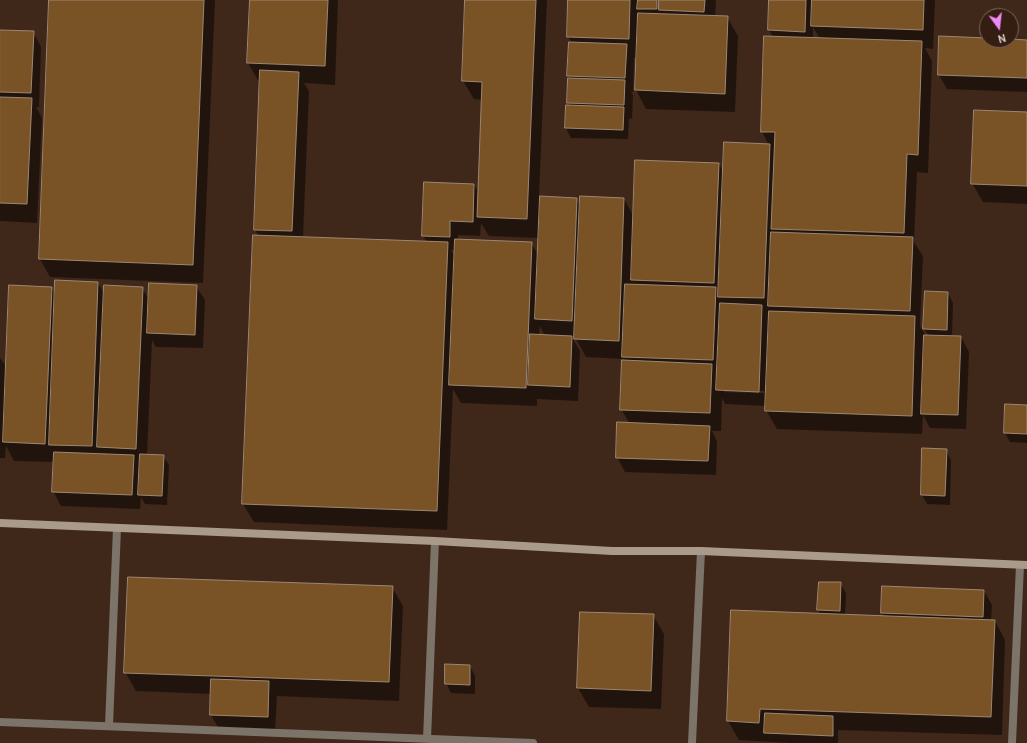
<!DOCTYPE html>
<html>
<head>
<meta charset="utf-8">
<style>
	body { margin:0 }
	#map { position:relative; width:1027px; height:743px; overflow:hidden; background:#3f271a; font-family:Cabin,sans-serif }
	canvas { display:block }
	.north { position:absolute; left:979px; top:8px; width:40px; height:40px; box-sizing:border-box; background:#341d11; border:1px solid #78645a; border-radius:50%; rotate:165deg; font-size:11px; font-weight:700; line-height:16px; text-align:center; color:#dfcfc7 }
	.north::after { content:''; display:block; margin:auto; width:14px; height:18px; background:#ee8bf8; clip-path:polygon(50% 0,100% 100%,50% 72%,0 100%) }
</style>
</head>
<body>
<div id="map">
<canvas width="1027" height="743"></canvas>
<div class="north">N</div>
</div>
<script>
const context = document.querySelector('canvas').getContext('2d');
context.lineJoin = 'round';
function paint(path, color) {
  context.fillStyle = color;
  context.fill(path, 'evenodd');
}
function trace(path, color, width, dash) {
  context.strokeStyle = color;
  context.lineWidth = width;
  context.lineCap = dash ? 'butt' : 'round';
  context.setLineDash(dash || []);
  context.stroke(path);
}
const shadow = new Path2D(`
	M50,0h165l-12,283 -153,-6 -10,-18z
	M251,0h87l-3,85 -31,-2 5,8 -6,147 124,5 -4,-8 51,-50 5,8 4,-93 -9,-1 -11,-18 3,-81h81l-8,197 37,2 5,8 43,-8 10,18 85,-53 5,9 45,-28 -7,-13 11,-95 -4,-7 1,-30h165l-2,49 -8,-1 7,13 -4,112 -11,-1 -3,70 9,14 -3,70 6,10h3l-5,-7 24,-36 5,10 -1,34h9l8,15 -3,77 -36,-1 -7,-13 -1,19 -145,-5 -11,-19v-4l-41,-2 -3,-6 -1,33h-9l5,10 -1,34 -91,-3 -8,-15 13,-33 -9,-15 5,-48 -2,-2 -38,-2 -10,-18h-3l7,12 -2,50 -41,-2v7l-76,-3 -8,-14 -6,141 -193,-8 -11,-18 15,-268 -3,-7 5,-147h-1l-11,-19zM813,27l7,12h-7zM481,223l8,13 50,2v18l-8,-13 -73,-2v-6l22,1zM451,250h4v7zM540,326l5,10 -6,-1zM724,390l40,1v2l-40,-1z
	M569,0h147l-1,17h12l11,19 -3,76 -89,-3 -10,-19 1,-32h-4l1,1 -1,33h-2l2,3 -1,24 -3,-1 -1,21 -57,-1 -5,-10 1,-22h3l-2,-4 2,-23 -2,-3 4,-33 -4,-6z
	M0,31l33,1 8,15 -2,60h-3l6,11 -5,105 -37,-2z
	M987,39v1l40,1v51l-80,-3 -8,-14z
	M1027,113v91l-44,-2 -11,-19z
	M98,283l6,11 38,-6 7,11 47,-13 9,14 -2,48 -47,-1 -4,-7 -5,115 16,1 6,9 -2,40 -22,-1 -4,-7 -1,12 -79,-3 -8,-15 1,-29 -40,-1 -8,-15 -1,12h-5v-100l7,10 44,-81 5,9z
	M1027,406v37l-17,-1 -5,-9z
	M946,450l5,10 -1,45 -23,-1 -5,-9z
	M840,583l6,10 -1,22 39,2 -2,-4 102,-22 8,14 -1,16h4l10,19 -3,95 -164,-5v13h-47l-52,-3 -11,-19 4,-110 89,4 -3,-5z
	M392,587l11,19 -4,95 -122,-5 -2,35 -56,-2 -8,-14 1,-21 -76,-3 -11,-19z
	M653,615l11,19 -3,75 -72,-2 -11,-19z
	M470,666l5,10v18l-24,-1 -5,-10z`);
const building = new Path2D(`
	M49,0h155l-11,265 -154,-6z
	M250,0h78l-3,66 -78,-3z
	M465,0h71l-9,219 -50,-2 5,-135 -20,-1z
	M568,0h62l-1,39 -62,-2z
	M638,0h19v9h-20z
	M659,0h46l-1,12 -45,-2z
	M769,0h37l-1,32 -37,-2z
	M812,0h112l-1,30 -112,-4z
	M638,13l90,3 -3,78 -90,-4z
	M0,30l34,1 -3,62 -31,-1z
	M764,36l158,5 -4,114 -11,-1 -3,79 -133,-4 4,-97h-14z
	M939,36l48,2v2h24v-1l16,1v38l-89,-3z
	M569,42l58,2 -2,34 -58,-2z
	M260,70l39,2 -7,159 -38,-1z
	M568,78l57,2 -1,25 -57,-2z
	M0,97l32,1 -5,106 -27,-1z
	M566,105l58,2 -1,23 -58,-2z
	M974,110l53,2v74l-56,-2z
	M724,142l46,2 -6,154 -46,-1z
	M635,160l84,3 -5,120 -83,-3z
	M424,182l50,2 -1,38 -23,-1v16l-28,-1z
	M540,196l37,2 -5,123 -37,-2z
	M580,196l44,2 -5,143 -45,-2z
	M771,232l142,5 -3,74 -142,-5z
	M253,235l195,7 -11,269 -195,-7z
	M455,239l77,3 -6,146 -77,-3z
	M55,280l43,2 -6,164 -43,-1z
	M149,283l48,2 -2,50 -48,-2z
	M625,284l91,3 -3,73 -91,-3z
	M9,285l43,2 -7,157 -42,-2z
	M104,285l39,2 -7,162 -39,-2z
	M925,291l23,1 -1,38 -24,-1z
	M720,303l42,2 -3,87 -43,-2z
	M769,311l146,5 -3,100 -147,-5z
	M530,334l42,2 -2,51 -42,-2z
	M924,335l37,1 -3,79 -37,-1z
	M622,360l90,4 -2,49 -90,-3z
	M1005,404l22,1v29l-23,-1z
	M617,422l93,4 -2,35 -92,-3z
	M922,448l25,1 -2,47 -24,-1z
	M54,452l80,3 -2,40 -80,-3z
	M140,454l24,1 -2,41 -24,-1z
	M128,577l265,9 -4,96 -265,-9z
	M819,582h22l-1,29 -23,-1z
	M882,586l102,4 -1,27 -102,-4z
	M731,610l264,10 -4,97 -231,-8 -1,14 -32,-2z
	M580,612l74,2 -3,77 -74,-3z
	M445,664l25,1v20l-25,-1z
	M211,679l58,2 -1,36 -58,-2z
	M765,713l68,3v20l-69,-3z`);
const lane = new Path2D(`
	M0,722l533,21
	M109,726l8,-198
	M427,739l8,-198
	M692,743l9,-192
	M1012,743l8,-178`);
const secondary = new Path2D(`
	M0,523l435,18 177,10h89l326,14`);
paint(shadow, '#0007');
paint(building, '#795226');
trace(building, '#9d8771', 1);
trace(lane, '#7c7369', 8);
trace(secondary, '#a99a8a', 8);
</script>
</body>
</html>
